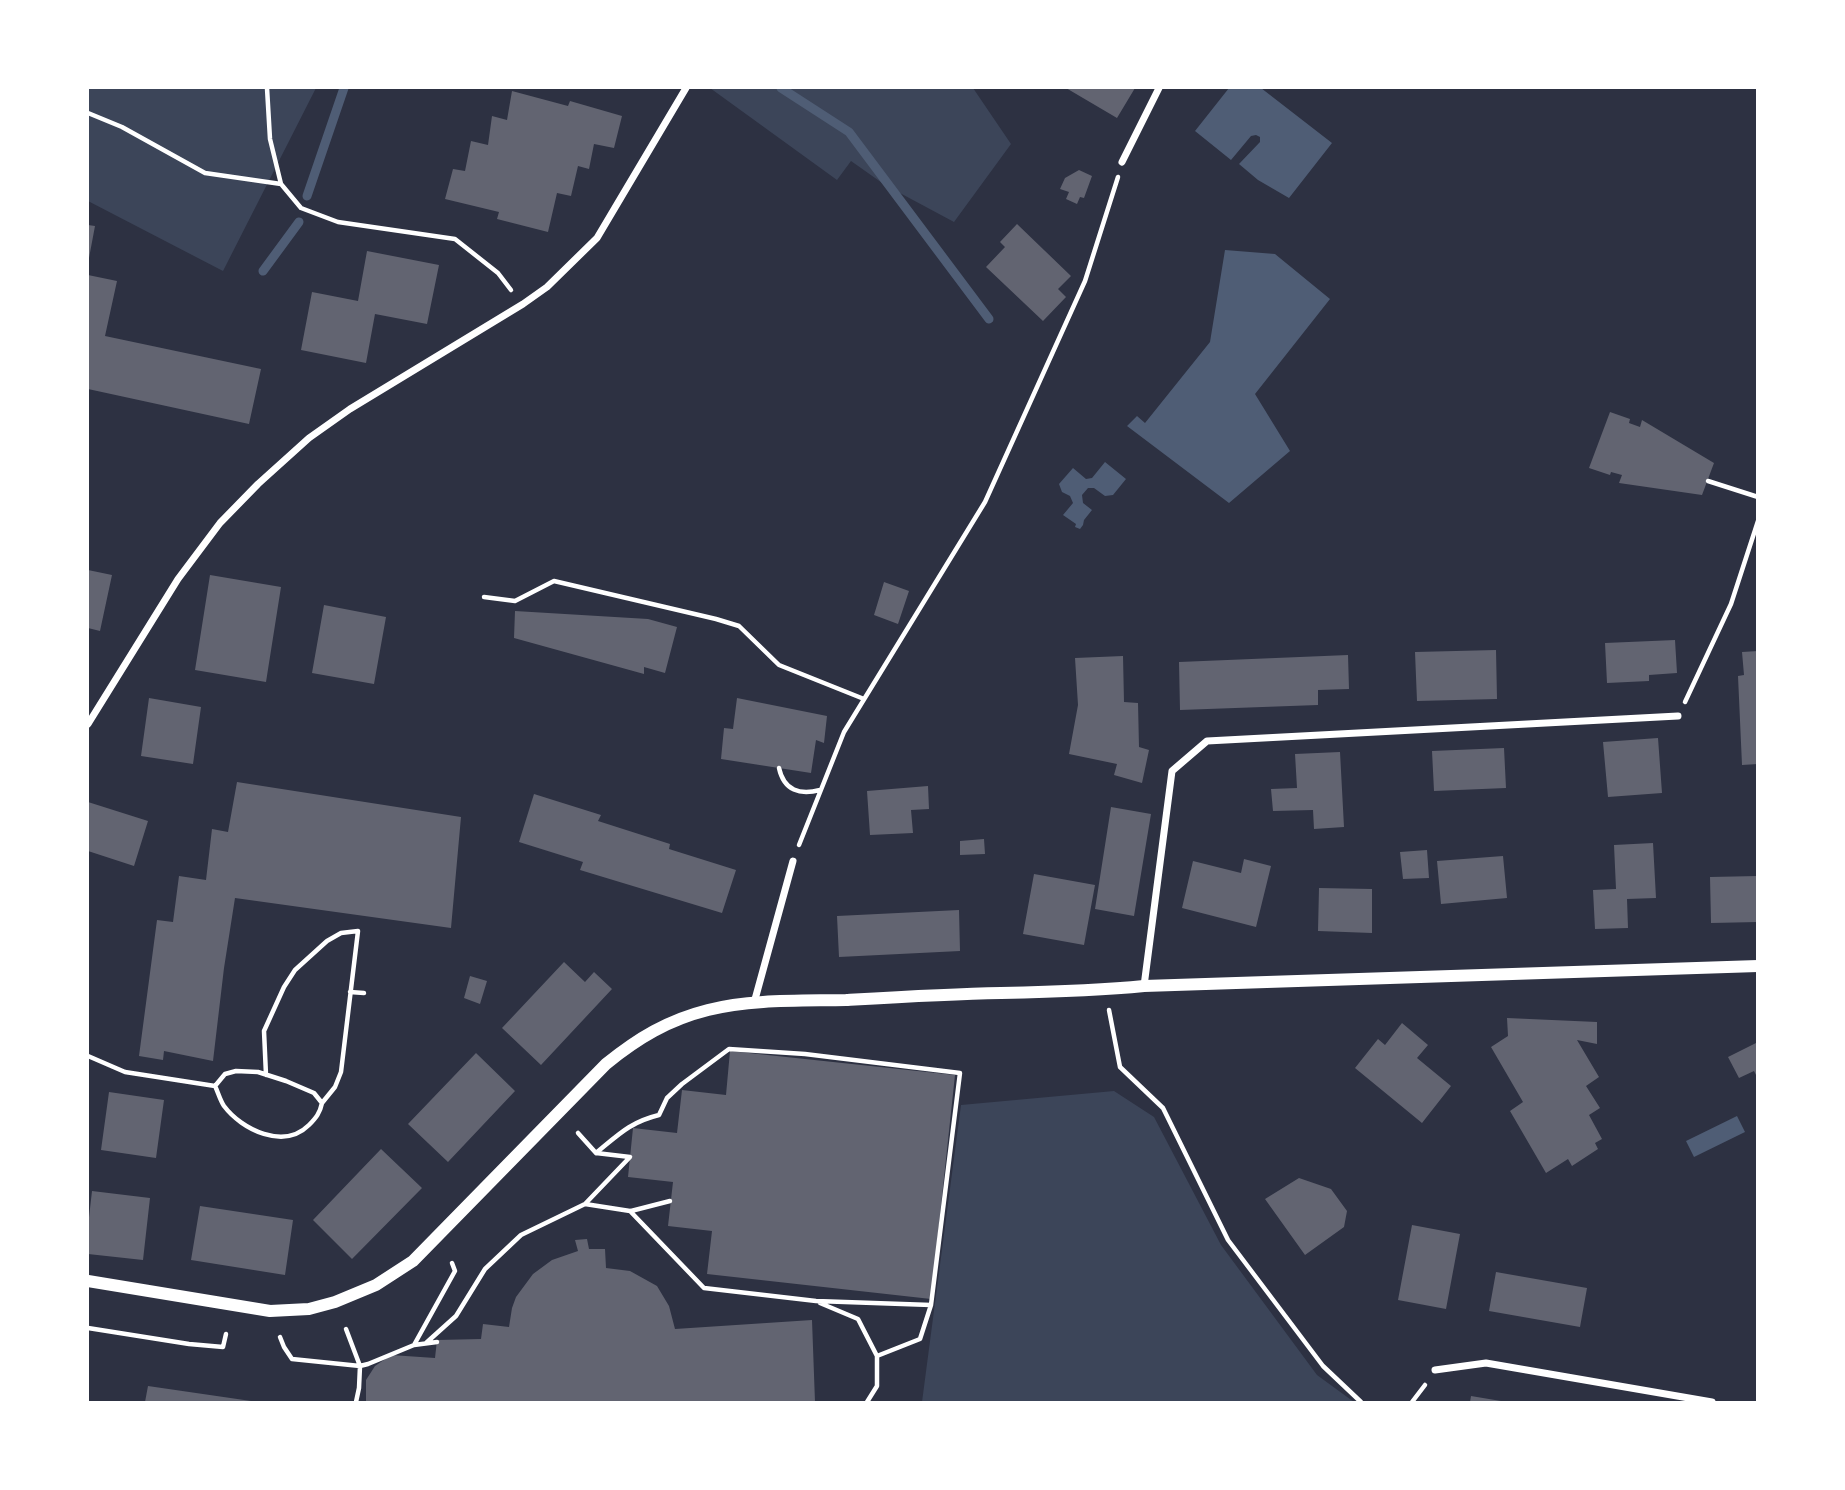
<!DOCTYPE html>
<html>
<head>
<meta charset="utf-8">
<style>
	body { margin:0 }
	#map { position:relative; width:1845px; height:1490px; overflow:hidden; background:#2d3142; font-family:Ubuntu,sans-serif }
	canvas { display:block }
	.frame { position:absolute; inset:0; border:89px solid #fff; pointer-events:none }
</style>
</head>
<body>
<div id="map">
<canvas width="1845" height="1490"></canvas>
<div class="frame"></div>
</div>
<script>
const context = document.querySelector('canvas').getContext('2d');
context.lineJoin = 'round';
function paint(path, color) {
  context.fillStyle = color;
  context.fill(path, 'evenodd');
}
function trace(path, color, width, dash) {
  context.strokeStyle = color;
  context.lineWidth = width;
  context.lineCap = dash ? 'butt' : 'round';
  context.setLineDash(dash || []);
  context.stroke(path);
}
const green = new Path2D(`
	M88,88h228l-93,183 -135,-70z
	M710,88h263l38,56 -57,78 -69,-37 -34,-24 -14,19z
	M1114,1091l40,26 67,128 96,130 37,27h-432l39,-297z`);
const water = new Path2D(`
	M1229,88h32l71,55 -43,55 -31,-18 -19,-16 21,-22v-5l-4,-2 -5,1 -20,24 -36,-29z
	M1225,250l50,4 55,45 -75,95 35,57 -61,52 -102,-77 10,-10 8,7 65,-81z
	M1105,462l21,17 -13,16 -8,1 -11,-8h-6l-6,7 1,8 9,7 -8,10 -1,5 -3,4 -5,-2 1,-3 -13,-9 10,-12 -3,-7 -8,-4 -3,-8 14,-16 13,11 6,-1z
	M1737,1116l8,16 -51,25 -8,-16z`);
const stream = new Path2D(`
	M781,88l68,44 140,187
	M307,196l37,-108
	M263,271l36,-49`);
const building = new Path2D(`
	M1066,88h69l-18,30z
	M512,91l56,15 2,-5 52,15 -8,32 -20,-4 -5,25 -11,-3 -7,30 -14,-3 -9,39 -51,-13 2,-7 -54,-13 8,-30 12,2 6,-30 17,4 4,-29 15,4z
	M1079,170l13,6 -8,22 -4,-1 -3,7 -11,-5 3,-7 -9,-3 5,-11z
	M1017,224l54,52 -13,13 8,8 -23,24 -57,-54 19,-20 -5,-5z
	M88,225l7,1 -6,32h-1z
	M367,251l72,14 -12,59 -52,-10 -9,49 -65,-13 11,-58 46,9z
	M88,275l29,6 -12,55 156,33 -12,55 -161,-35z
	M1610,412l20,7 -1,4 11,4 2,-7 72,43 -12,32 -83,-12 3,-8 -11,-3 -1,3 -21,-7z
	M88,570l24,5 -12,56 -12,-3z
	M210,575l71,12 -15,95 -71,-12z
	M884,582l25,9 -11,33 -24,-9z
	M324,605l62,12 -12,67 -62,-11z
	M515,611l133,8 29,8 -12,46 -21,-6v7l-130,-36z
	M1675,640l2,33 -28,2v6l-42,2 -2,-40z
	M1496,650l1,49 -80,2 -2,-49z
	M1758,651v113l-16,1 -4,-89 6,-1 -2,-23z
	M1348,655l1,34 -31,1v15l-138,5 -1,-48z
	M1123,656l1,46 14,1 1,44 10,3 -7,33 -28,-8 3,-11 -48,-10 9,-49 -3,-47z
	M149,698l52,9 -8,57 -52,-8z
	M737,698l90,18 -3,27 -8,-3 -5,33 -90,-14 3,-31 9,1z
	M1658,738l4,55 -54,4 -5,-55z
	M1504,748l2,40 -72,3 -2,-40z
	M1340,752l4,75 -30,2 -1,-19 -40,1 -2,-22 26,-1 -2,-34z
	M237,782l224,35 -10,111 -216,-30 -11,70 -11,93 -49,-10 -1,9 -24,-4 18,-136 16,2 6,-46 27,4 6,-51 16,3z
	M928,786l1,23 -18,1 2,23 -43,2 -3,-44z
	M534,794l67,21 -3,6 72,23 -1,5 67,21 -14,43 -142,-43 3,-8 -64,-20z
	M88,802l60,19 -14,45 -46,-15z
	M1111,807l40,7 -17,102 -39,-7z
	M984,839l1,15 -25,1v-14z
	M1653,843l3,55 -29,1 1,29 -33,1 -2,-39 23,-1 -2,-44z
	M1427,850l2,28 -26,1 -3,-27z
	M1503,856l4,42 -66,6 -4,-43z
	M1244,859l27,7 -15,61 -74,-19 11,-47 48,12z
	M1034,874l61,11 -11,60 -61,-11z
	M1758,876v46l-47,1 -1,-46z
	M1319,888l53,1v44l-54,-2z
	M959,910l1,41 -121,6 -2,-41z
	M564,962l21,20 9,-10 18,17 -71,76 -39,-37z
	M470,976l17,5 -7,23 -16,-6z
	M1507,1018l90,4v22l-20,-4 22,37 -13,9 14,22 -11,7 13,24 -7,4 3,6 -26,17 -4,-7 -22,14 -36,-62 13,-9 -32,-55 17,-11z
	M1402,1023l26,22 -11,13 34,28 -29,37 -67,-55 23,-29 7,6z
	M1758,1042v37l-4,-8 -15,7 -11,-21z
	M730,1051l225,24 -24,224 -224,-25 5,-43 -44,-5 5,-44 -45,-5 5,-49 44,5 5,-43 44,5z
	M476,1053l39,38 -67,71 -40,-38z
	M109,1092l55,8 -8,58 -55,-8z
	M381,1149l41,39 -70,71 -39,-39z
	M1299,1178l32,11 16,22 -3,16 -39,28 -40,-56z
	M92,1191l58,7 -7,62 -55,-6v-28z
	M200,1206l93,14 -8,55 -94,-15z
	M1412,1225l48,9 -14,75 -48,-9z
	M587,1239l2,10h16l1,19 24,3 27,15 12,20 6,23 137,-9 3,82h-449v-22l9,-14 16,-11 44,3 2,-18 44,-1 2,-15 26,3 3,-19 4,-11 17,-23 19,-14 26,-9 -3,-11z
	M1496,1272l91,16 -7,39 -91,-16z
	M148,1386l103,15v1h-106z
	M1471,1396l30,5v1h-31z`);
const path = new Path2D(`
	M267,88l3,51 11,45 20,24 37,14 117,17 43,34 13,17
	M88,113l34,14 83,46 76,11
	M1708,481l50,16
	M484,597l31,4 39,-20 162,38 23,7 40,39 85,34
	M1685,702l46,-98 27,-83
	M779,768c5,23 21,27 41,22
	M799,845l45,-113 141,-230 100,-221 33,-104
	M350,992l14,1
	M1109,1010l11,57 43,41 65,132 95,126 38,36
	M88,1056l37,16 90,14
	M236,1071l22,1 28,9 28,12 8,10c-2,10 -6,15 -13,22 -25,25 -67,5 -85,-19 -4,-6 -6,-14 -9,-20l10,-12z
	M266,1075l-2,-44 20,-44 11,-17 32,-29 14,-8 17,-2 -17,141 -6,15 -13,16
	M596,1153c22,-18 34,-31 63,-38l8,-17 15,-14 47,-35 76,5 155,19 -29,232 -11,34 -43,17
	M585,1204l45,7 74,77 112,13 115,4
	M631,1211l39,-10
	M820,1303l38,16 19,37v30l-10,16
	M88,1328l101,16 34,3 3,-13
	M346,1329l14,37 -1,22 -3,14
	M280,1337l4,10 8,12 68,7 8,-2 46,-19 23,-3
	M426,1343l30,-27 29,-47 36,-34 64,-31 45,-47 -34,-4 -18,-20
	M414,1345l41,-74 -3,-8
	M1412,1402l13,-17`);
const minor = new Path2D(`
	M1122,162l37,-74
	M88,724l90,-145 42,-56 38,-39 51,-46 41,-29 173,-105 24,-17 50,-49 89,-150
	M1144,986l28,-215 35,-30 471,-25
	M754,1003l39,-142
	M1435,1370l51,-7 226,39`);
const tertiary = new Path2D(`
	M88,1281l182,30 39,-2 26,-7 41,-17 37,-24 193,-197c32,-26 62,-44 102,-54 43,-11 94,-9 138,-10 52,-3 103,-6 155,-7 48,-1 95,-2 143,-7l614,-20`);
paint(green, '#3c4559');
paint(water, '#4f5d75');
trace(stream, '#4f5d75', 9);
paint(building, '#626471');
trace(path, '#fff', 4.5);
trace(minor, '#fff', 7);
trace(tertiary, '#fff', 12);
</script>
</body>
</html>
